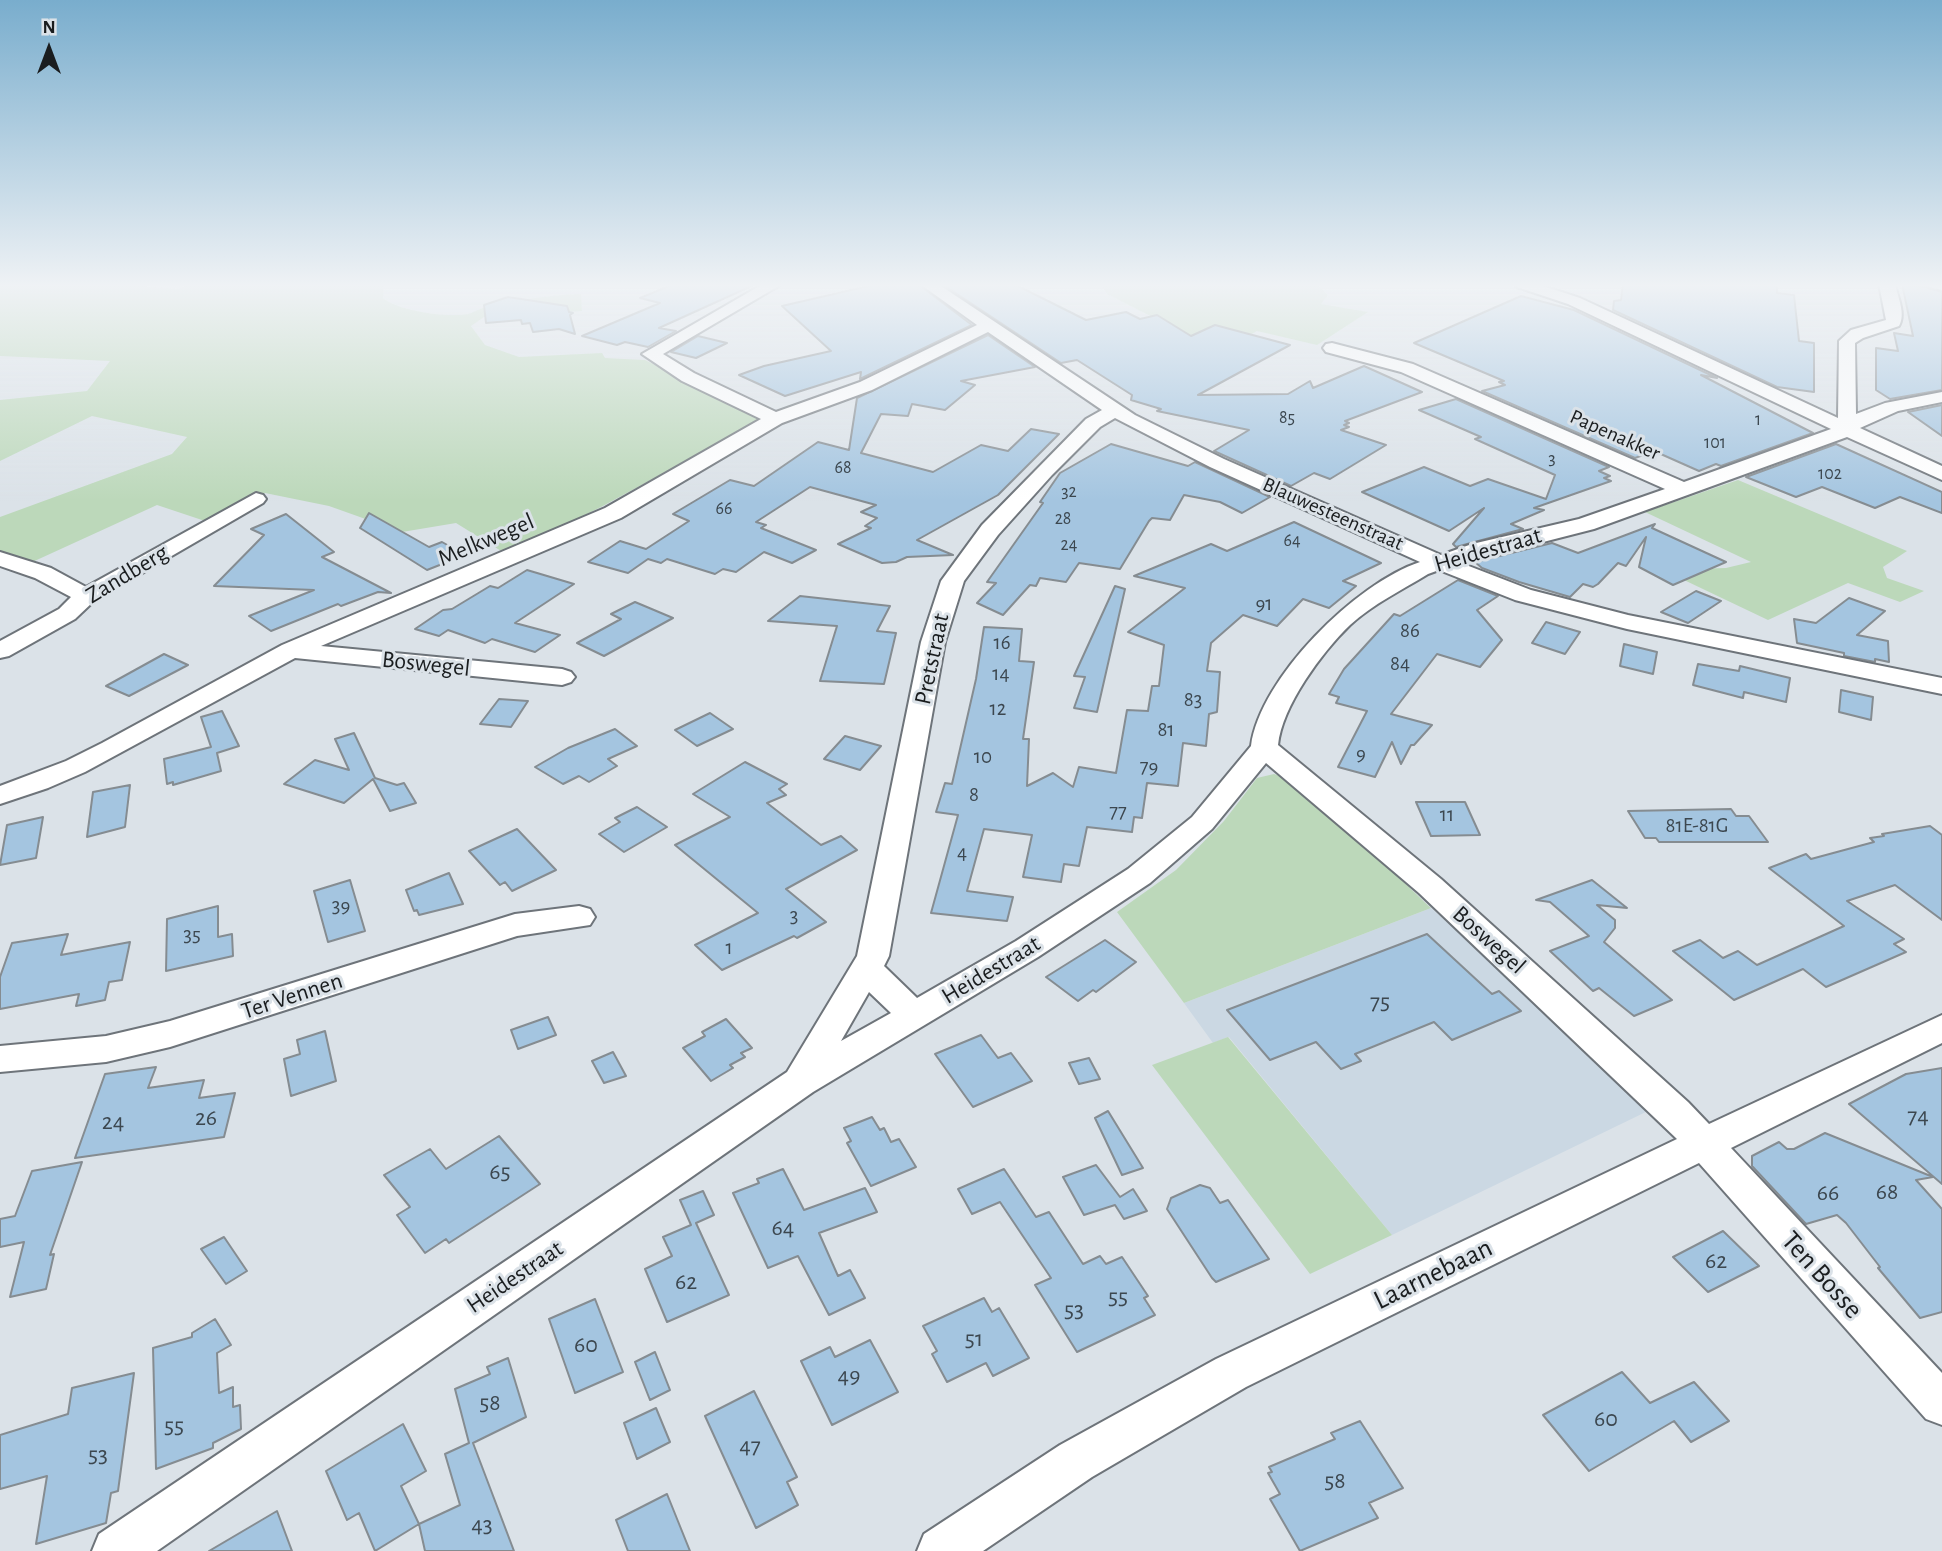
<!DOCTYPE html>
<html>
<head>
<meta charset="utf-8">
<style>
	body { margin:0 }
	#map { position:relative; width:1942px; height:1551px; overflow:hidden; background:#dbe2e8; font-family:"Alegreya Sans",sans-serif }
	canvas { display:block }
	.north { position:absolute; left:14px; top:14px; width:70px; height:70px; -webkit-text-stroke:5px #dbe2e8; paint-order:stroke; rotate:0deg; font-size:19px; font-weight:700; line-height:28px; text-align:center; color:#1a1d1f }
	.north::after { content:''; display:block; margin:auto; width:24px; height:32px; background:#1a1d1f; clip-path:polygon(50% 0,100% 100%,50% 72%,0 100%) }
</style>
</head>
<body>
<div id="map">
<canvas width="1942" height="1551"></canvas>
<div class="north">N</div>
</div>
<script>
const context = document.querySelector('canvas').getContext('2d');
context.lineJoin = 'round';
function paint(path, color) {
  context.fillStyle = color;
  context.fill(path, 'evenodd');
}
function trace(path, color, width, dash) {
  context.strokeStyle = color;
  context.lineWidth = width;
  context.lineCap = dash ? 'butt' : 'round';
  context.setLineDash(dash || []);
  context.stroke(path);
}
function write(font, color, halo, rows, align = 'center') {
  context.font = font + ' "Alegreya Sans",sans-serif';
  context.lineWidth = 6;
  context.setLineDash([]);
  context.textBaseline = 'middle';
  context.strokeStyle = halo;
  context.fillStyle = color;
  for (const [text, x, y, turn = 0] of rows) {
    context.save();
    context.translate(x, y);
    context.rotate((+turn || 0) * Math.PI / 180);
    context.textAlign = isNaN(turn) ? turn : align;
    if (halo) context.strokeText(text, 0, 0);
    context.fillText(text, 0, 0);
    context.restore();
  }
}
const built = new Path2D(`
	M1431,908l221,201 -260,126 -163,-198 -16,6 -29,-40z`);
const green = new Path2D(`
	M0,284h117l61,5 11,-5h195l-1,14c15,13 65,20 85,16 5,-1 10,-5 15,-6 33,-8 65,-13 98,-14l1,17 -98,6 -13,9 14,19 34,12 83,-4 3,5 40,2 120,58 -164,89 -95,47 -50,-31 -54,9 -73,-26 -64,-13 -45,33 -63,-21 -129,59 -28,-9v-38l172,-63 15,-17 -95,-21 -92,45v-61l87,-9 23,-30 -110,-5z
	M1101,284h216l11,11 -7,9 47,8 -51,33 -60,-14 -65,36 -12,-36 -73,-37z
	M1738,480l169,71 -24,16 4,11 37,13 -24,11 -52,-19 -80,37 -105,-50 63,-2 25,-6 -106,-50z
	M1274,774c30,7 129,108 157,134l-247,95 -67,-91 59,-42 48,-49 33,-43z
	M1228,1037l164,198 -82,39 -158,-209z`);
const building = new Path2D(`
	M674,284h82l-97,44 17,3 -28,16 -23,-5 -8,3 -35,-9 78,-33 -20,-5z
	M877,284h41l54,41 -112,54 1,-7 -76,24 -46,-21 25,-9 67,-15 -49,-45z
	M942,284h72l72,36 40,-8 14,7 17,-4 34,21 24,-11 75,20 -92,50 90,-1 22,-13 3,7 51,-22 58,26 -77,29 4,2 -5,2 5,2 -8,3 45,15 -56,34 -16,-6 -23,13 -77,-35 35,-21 -92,-19 4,-2 -30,-9 1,-5 -55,-35 -16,3z
	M1623,284h154v9l17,2 5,46 15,2v49l-37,-5 -164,-77 1,-9 7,-1z
	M1902,284l23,3 17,5v98l-52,9 -14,-9v-42l22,3 -4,-18 19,3z
	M1521,296l53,14 143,68 -16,-3 112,58 -92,33 -5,-2 -17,7 -45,-20 -19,7 -153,-67 23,-6 -6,-3 5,-1 -90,-38z
	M508,297l59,9 2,6 4,1 -3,2 5,19 -16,-5 -26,3 -3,-9 -8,1 -1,-4 -35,3 -2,-18z
	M988,335l47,32 -74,14 14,4 -30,25 -33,-6 -4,12 -27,-2 -20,39 72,19 48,-27 27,6 23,-22 28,5 -61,61 -81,45 36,15 -46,2 -11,5 -14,1 -44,-19 33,-16 -6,-2 12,-8 -16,-6 15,-7 -66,-18 -54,35 10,3 -5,3 55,22 -24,13 -28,-11 -28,20 -13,-3 -8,5 -48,-15 -6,4 -13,-4 -20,14 -40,-11 32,-21 26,8 43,-28 -16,-7 57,-34 24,6 64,-44 31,8 8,-52z
	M698,336l29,7 -31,15 -25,-6z
	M1456,399l153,68 -10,4 11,5 -6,2 7,3 -77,27 10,2 -33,14 12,5 -67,18 -3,-3 31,-36 -35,23 -87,-39 62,-25 46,19 18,-7 58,20 9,-24 -80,-36 6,-2 -62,-27z
	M1942,405v31l-34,-24z
	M1111,444l77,22 7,-4 75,35 -28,16 -22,-11 -36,-7 -14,25 -18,-2 -3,3 -29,48 -41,-6 -13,19 -26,-4 -4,8 -6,-1 -27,30 -26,-12 19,-20 -9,-1 56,-79 -3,-1 20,-29z
	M1836,444l106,48v21l-42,-16 -25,11 -53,-21 -26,10 -50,-20z
	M369,513l60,34 13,-5 23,13 -38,15 -67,-42z
	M286,514l48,38 -12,5 69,36 -13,-1 -37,14 -3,-2 -67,27 -22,-15 65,-26 -100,-4 50,-51 -13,-6z
	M1294,522l87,41 -38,18 13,5 -27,22 -26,-9 -26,27 -34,-11 -32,28 -4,28 13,1 -3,40 -8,2 -3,32 -23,-3 -5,43 -31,-3 -5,35 -8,-1 -2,15 -45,-5 -8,39 -15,-2 -3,18 -38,-5 9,-42 -48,-6 -17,62 46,6 -6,24 -76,-8 27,-98 -22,-3 9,-29 7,1 24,-105 8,-52 38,2 -3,32 15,1 -11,77h6l-2,47 26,-13 20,14 6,-20 37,6 11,-63 21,1 4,-25h7l5,-41 -36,-13 57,-44 -51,-12 77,-32 16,7z
	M1655,524l-3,4 74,34 -53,23 -34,-18 7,-30 -20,29 -8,-3 -20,21 -5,3 -10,-3 -13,13 -51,-15 -37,-14 -7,-6 77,-19 26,10z
	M527,570l47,14 -59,39 45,12 -25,17 -43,-13 -7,4 -37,-13 -9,6 -24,-7 28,-19 9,-1 38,-23 8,2z
	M1458,580l40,16 -21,14 25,30 -22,27 -43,-13 -46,60 41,11 -18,20h-3l-10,19 -9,-22 -17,35 -37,-10 29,-56 -31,-8 3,-6 -10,-3 15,-25 50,-55 6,2z
	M1115,586l10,3 -28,123 -23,-4 11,-31 -11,-1z
	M1696,591l25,10 -33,22 -27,-11z
	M800,596l90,10 -13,25 19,2 -12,51 -64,-3 17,-55 -69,-5z
	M1849,598l36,13 -28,24 31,6 1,21 -14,-3v3l-31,-6v-3l-47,-10 -3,-24 22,4z
	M635,602l38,16 -69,38 -27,-13 44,-24 -10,-5z
	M1546,622l34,10 -15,22 -33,-11z
	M1624,644l33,8 -4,22 -33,-8z
	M164,654l24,11 -59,31 -23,-10z
	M1698,664l41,7 1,-5 50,12 -4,24 -42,-10 -1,6 -50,-13z
	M1841,690l32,7 -2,23 -32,-8z
	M499,699l29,2 -17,26 -31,-3z
	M222,711l17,35 -22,7 4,18 -48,14v-3l-6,2 -3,-25 47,-12 -10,-30z
	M710,713l23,16 -36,17 -22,-16z
	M615,729l22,17 -29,13 9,7 -28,16 -10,-6 -16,8 -28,-17 33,-19z
	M354,733l21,45 22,7 7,-2 12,20 -26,8 -17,-32 -29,24 -60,-19 31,-24 34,10 -14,-31z
	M845,736l36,10 -21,24 -36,-11z
	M745,762l42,22 -8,5 7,6 -19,8 54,42 20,-9 16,14 -71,39 40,33 -29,16 -3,-2 -72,34 -27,-25 63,-32 -83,-68 55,-28 -37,-23z
	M130,785l-5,42 -38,10 6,-45z
	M1416,802h49l15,33 -49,1z
	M637,807l30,20 -43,25 -25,-18 21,-12 -5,-4z
	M1731,809l5,7h13l19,26h-109l-3,-4h-11l-17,-27z
	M43,817l-7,41 -36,7 7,-40z
	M1930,826l12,9v85l-47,-35 -48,16 57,38 -10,5 12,8 -80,35 -23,-18 -69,31 -61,-49 27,-11 23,18 15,-7 19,14 87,-39 -75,-58 37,-14 5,5 63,-17 -4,-4 14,-2 -2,-2z
	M517,829l39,41 -44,21 -7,-9 -5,3 -31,-34z
	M449,873l14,31 -44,11 -2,-5 -3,1 -8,-21z
	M350,880l15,51 -37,11 -14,-51z
	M1592,880l35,28 -30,-3 18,15v8l-11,14 68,58 -38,16 -35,-28 -6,3 -43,-40 39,-15 -39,-34 -14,-2z
	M218,906v31l14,-3 1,22 -67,15 1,-52z
	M68,934l-7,21 69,-13 -8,38 -13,2 -4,18 -29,6 3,-12 -79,15v-32l12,-34z
	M1427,934l65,60 7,-3 22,20 -69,29 -18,-18 -79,32 6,7 -20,8 -25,-27 -46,18 -43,-50z
	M1105,940l31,22 -40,30 -3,-2 -15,11 -32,-24z
	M548,1017l8,18 -38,14 -7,-19z
	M726,1019l26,29 -11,5 4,4 -15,8 3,3 -22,13 -28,-33 22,-12 -3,-4z
	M325,1031l11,50 -45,15 -7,-37 16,-5 -3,-14z
	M981,1035l17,23 13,-5 21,28 -59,26 -38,-53z
	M613,1052l13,24 -22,7 -12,-22z
	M1089,1058l11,21 -21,5 -10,-21z
	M156,1067l-8,21 56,-8 -5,18 36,-5 -11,44 -149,21 30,-84z
	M1942,1068v116l-93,-80 57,-30z
	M1108,1111l35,57 -21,7 -27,-57z
	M872,1117l8,13 4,-2 7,14 8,-3 17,28 -45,19 -24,-43 4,-2 -7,-13z
	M1825,1133l108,44 -17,3 26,29v103l-22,6 -42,-50 2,-1 -34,-44 -9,-8 -31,9 -54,-58v-10l27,-14 8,7h7z
	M499,1136l41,48 -91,59 -3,-4 -21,14 -28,-38 13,-8 -26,-32 46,-26 16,20z
	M82,1162l-32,93 4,-1 -8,35 -36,8 14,-55 -24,5v-28l15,-3 17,-45z
	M1096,1165l24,32 13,-8 14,22 -23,8 -9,-14 -31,10 -21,-38z
	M783,1169l21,41 61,-22 12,24 -58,21 19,43 12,-6 15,28 -36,17 -31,-59 -30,12 -35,-75 26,-10 -2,-4z
	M1004,1169l32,48 13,-5 34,52 17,-8 6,8 16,-7 26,39 -4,2 11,17 -78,37 -42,-67 16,-7 -51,-76 -28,12 -14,-25z
	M1200,1185l10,3 10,15 8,-3 41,59 -53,23 -4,-4 -45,-69 4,-11z
	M703,1191l11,24 -18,8 33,72 -62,27 -22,-53 27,-13 -9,-19 28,-12 -11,-25z
	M1723,1231l36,35 -51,26 -35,-35z
	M224,1237l23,34 -21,13 -25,-35z
	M984,1298l8,14 7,-4 30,50 -36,18 -7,-13 -39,19 -15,-28 5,-3 -14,-25z
	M595,1299l28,73 -48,21 -26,-74z
	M215,1319l16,26 -14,8 2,40 14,-6v20l7,-2 1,24 -28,14v5l-57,21 -3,-121 39,-11v-4z
	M870,1340l28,52 -66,33 -31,-64 29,-14 5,10z
	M655,1352l15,38 -20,10 -15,-38z
	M508,1358l18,59 -53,26 41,108h-89l-6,-27 41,-19 -15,-51 24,-11 -14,-54 35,-15 -3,-7z
	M1622,1372l28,31 44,-21 35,39 -38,21 -17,-21 -85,50 -46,-56z
	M134,1373l-16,118 -7,2 -5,30 -70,21 11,-68 -47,13v-54l68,-21 4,-26z
	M754,1391l43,86 -10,5 11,23 -42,23 -51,-112z
	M656,1408l14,34 -33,17 -13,-36z
	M1360,1421l43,67 -34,15 9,15 -78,33 -30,-52 10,-5 -12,-21 4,-1 -3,-5 66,-28 -4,-6z
	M403,1424l23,47 -25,15 18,38 -44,27 -16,-38 -12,7 -21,-49z
	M667,1494l23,57h-62l-12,-31z
	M277,1511l15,40h-83z`);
const minor = new Path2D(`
	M763,284h19l-119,70 31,19 82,39 84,-30 117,-57 -57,-41h18l197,131 89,44 217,96 31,-11 107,-25 86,-30 -264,-117 -75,-20 -3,-4 3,-4 6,-1 81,21 271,118 147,-53 -263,-125 -51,-17 -3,-3h23l43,14 258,120 1,-77 12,-11 35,-10 -7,-36h16c3,14 11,30 4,42l-36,12 -8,5 1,71 29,-11 57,-11v10l-44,9 -38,17 82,38v14l-95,-43 -253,92 -133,34 70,27 97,25 314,63v16l-315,-65 -112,-29 -76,-30 -11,4c-26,16 -55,30 -78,51 -28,27 -68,81 -72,120l163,134 247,223 21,22 233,-109v28l-211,105 211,225v52l-16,-6 -227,-256 -453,224 -154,90 -109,74h-66l7,-17 136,-89 156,-86 461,-220 -258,-246 -153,-130 -54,66 -62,54 -112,74 -225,135 -656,459h-65l7,-17 688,-462 70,-116 64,-314 20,-61 41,-56 104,-106 16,-9 -114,-78 -116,58 -90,33 -161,95 -300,128 241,23 9,3 4,5 -4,5 -9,3 -267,-27 -210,114 -37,16 -48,16v-18l66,-25 36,-18 180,-98 323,-137 156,-89 -79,-38 -40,-27zM1115,418l95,49 210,95c-64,21 -160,116 -169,184l-59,71 -64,52 -112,72 -99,57 -33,-32 5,-10 56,-314 19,-61 34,-46 54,-60 48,-48zM869,992l22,21 -50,28z
	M1926,284h16v6l-13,-3z
	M256,493l7,2 3,4 -3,4 -169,98 -19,18 -66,37 -9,2v-17l59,-32 12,-12 -36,-19 -35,-12v-14l51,16 35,19z
	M579,906l11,3 5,8 -5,8 -73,11 -347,111 -64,15 -106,10v-26l106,-10 64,-15 345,-107z`);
const farNumbernames = [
	["85",1287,418],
	["1",1758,420],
	["101",1715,443],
	["3",1552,459],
	["68",843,468],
	["102",1830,474],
	["32",1069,492],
	["66",724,509],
	["28",1063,519],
	["64",1292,541],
	["24",1069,545]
];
const farStreetnames = [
	["Papenakker",1615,435,24],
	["Blauwesteenstraat",1333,514,24]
];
const numberNames = [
	["91",1264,604],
	["86",1410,631],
	["16",1002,643],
	["84",1400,664],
	["14",1001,674],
	["83",1193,700],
	["12",998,709],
	["81",1166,730],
	["9",1361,754],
	["10",983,757],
	["79",1149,767],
	["8",974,795],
	["77",1118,812],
	["11",1447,815],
	["81E-81G",1697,826],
	["4",962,853],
	["39",341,906],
	["3",794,916],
	["35",192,935],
	["1",729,948]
];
const streetNames = [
	["Melkwegel",486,540,-23],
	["Heidestraat",1488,550,-16],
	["Zandberg",127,574,-31],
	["Pretstraat",932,659,-78],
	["Boswegel",426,664,6],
	["Boswegel",1489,940,42],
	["Heidestraat",991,970,-31],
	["Ter Vennen",292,996,-18],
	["Heidestraat",515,1277,-34]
];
const nearNumbernames = [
	["75",1380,1002],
	["74",1918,1116],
	["26",206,1118],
	["24",113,1122],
	["65",500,1172],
	["68",1887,1192],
	["66",1828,1193],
	["64",783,1228],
	["62",1716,1261],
	["62",686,1282],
	["55",1118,1297],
	["53",1074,1310],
	["51",974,1339],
	["60",586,1345],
	["49",849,1376],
	["58",490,1403],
	["60",1606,1419],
	["55",174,1426],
	["47",750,1446],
	["53",98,1455],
	["58",1335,1481],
	["43",482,1525]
];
const nearStreetnames = [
	["Laarnebaan",1433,1274,-26],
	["Ten Bosse",1822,1275,48]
];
paint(built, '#cbd8e3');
paint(green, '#bcd8ba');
paint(building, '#a4c5e0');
trace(building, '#858c91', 2);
trace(minor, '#6e747a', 4);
paint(minor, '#fff');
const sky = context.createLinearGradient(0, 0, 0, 501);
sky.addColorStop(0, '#79adcd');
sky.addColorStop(0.57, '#eff2f5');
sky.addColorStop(1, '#eff2f500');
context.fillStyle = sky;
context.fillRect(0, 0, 1942, 501);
write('18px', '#3c474f', null, farNumbernames);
write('21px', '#1a1d1f', '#dbe2e8', farStreetnames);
write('21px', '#3c474f', null, numberNames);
write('24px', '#1a1d1f', '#dbe2e8', streetNames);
write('24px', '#3c474f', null, nearNumbernames);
write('28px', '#1a1d1f', '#dbe2e8', nearStreetnames);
</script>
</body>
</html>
